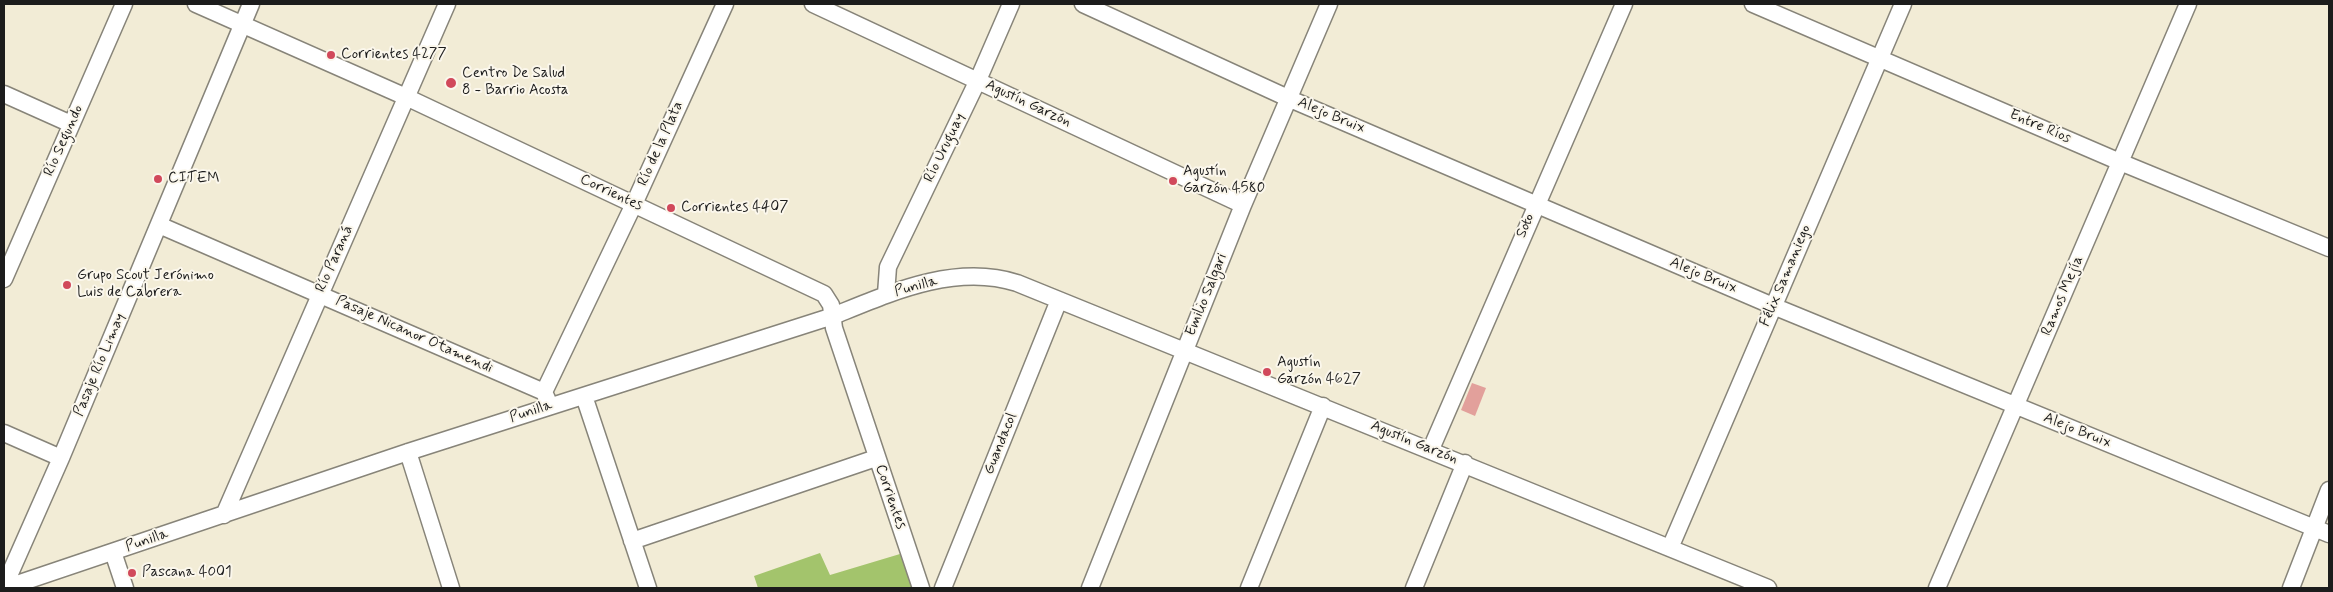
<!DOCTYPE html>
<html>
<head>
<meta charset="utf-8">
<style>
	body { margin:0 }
	#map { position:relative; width:2333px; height:592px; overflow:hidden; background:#f2ecd6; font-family:Mynerve,sans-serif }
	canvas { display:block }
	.frame { position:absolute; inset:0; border:5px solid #1c1c1c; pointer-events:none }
</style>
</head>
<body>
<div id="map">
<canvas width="2333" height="592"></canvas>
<div class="frame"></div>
</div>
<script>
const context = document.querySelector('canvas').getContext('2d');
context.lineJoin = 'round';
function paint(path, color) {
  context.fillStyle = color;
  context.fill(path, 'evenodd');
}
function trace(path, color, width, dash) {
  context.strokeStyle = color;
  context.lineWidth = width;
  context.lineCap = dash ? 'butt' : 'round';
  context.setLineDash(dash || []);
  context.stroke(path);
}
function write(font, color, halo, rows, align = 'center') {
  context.font = font + ' Mynerve,sans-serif';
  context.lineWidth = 4;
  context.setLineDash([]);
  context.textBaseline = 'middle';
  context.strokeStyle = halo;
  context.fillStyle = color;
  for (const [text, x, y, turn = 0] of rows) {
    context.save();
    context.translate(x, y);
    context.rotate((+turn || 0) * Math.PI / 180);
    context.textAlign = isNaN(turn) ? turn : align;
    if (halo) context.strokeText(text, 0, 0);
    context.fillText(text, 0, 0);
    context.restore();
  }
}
const green = new Path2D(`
	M820,553l10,22 70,-21 13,34h-155l-4,-12z`);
const building = new Path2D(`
	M1472,383l14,5 -11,28 -14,-6z`);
const street = new Path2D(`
	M196,4l210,93 418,197 7,11 3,23 87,260
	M813,4l430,201
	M1083,4l207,95 483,207 556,228
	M1753,4l367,158 209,86
	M4,94l67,30
	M159,225l385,167 6,14
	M4,279l120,-275
	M886,294l2,-27 90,-187 33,-76
	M544,392l90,-188 91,-200
	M584,396l64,192
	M4,433l57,25
	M1431,449l193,-445
	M408,452l43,136
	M224,515l223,-511
	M632,541l244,-83
	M1670,548l233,-544
	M113,552l12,36
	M4,587l57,-129 190,-454
	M5,588l403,-136 425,-136c57,-23 122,-53 184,-33l751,305
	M943,588l116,-288
	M1090,588l153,-383 86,-201
	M1249,588l74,-182
	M1414,588l51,-125
	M1937,588l251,-584
	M2291,588l38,-98`);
const markers = [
	[331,55,5,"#d1495b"],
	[451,83,6,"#d1495b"],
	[158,179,5,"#d1495b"],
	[1173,181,5,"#d1495b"],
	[671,208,5,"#d1495b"],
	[67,285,5,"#d1495b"],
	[1267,372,5,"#d1495b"],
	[132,573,5,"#d1495b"]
];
const poiNames = [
	["Corrientes 4277",341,55],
	["Centro De Salud",462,74],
	["8 - Barrio Acosta",462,91],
	["Agustín",1183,172],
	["Garzón 4580",1183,189],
	["CITEM",168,179],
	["Corrientes 4407",681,208],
	["Grupo Scout Jerónimo",77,276],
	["Luis de Cabrera",77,293],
	["Agustín",1277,363],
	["Garzón 4627",1277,380],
	["Pascana 4001",142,573]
];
const streetNames = [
	["Agustín Garzón",1028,104,25],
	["Alejo Bruix",1331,116,23],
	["Entre Ríos",2040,127,23],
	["Río Segundo",64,141,-66],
	["Río de la Plata",661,144,-66],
	["Río Uruguay",945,148,-64],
	["Corrientes",611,193,25],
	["Soto",1526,226,-67],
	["Río Paraná",335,259,-66],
	["Alejo Bruix",1703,276,23],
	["Félix Samaniego",1786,276,-67],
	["Punilla",916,287,-15],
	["Emilio Salgari",1207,295,-68],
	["Ramos Mejía",2063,296,-67],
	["Pasaje Nicanor Otamendi",414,335,24],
	["Pasaje Río Limay",100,365,-67],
	["Punilla",531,412,-18],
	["Alejo Bruix",2077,431,22],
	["Agustín Garzón",1414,443,22],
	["Guandacol",1001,444,-68],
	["Corrientes",890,497,71],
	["Punilla",147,541,-19]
];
paint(green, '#a3c46c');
paint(building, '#e2a09b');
trace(street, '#878479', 19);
trace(street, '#fff', 16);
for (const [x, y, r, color] of markers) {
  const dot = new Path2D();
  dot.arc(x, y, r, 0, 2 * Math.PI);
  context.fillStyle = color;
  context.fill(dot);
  trace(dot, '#fbf7ec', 2);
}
write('15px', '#1c1c1c', '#fbf7ec', poiNames, 'left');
write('15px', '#1c1c1c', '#fbf7ec', streetNames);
</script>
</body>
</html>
